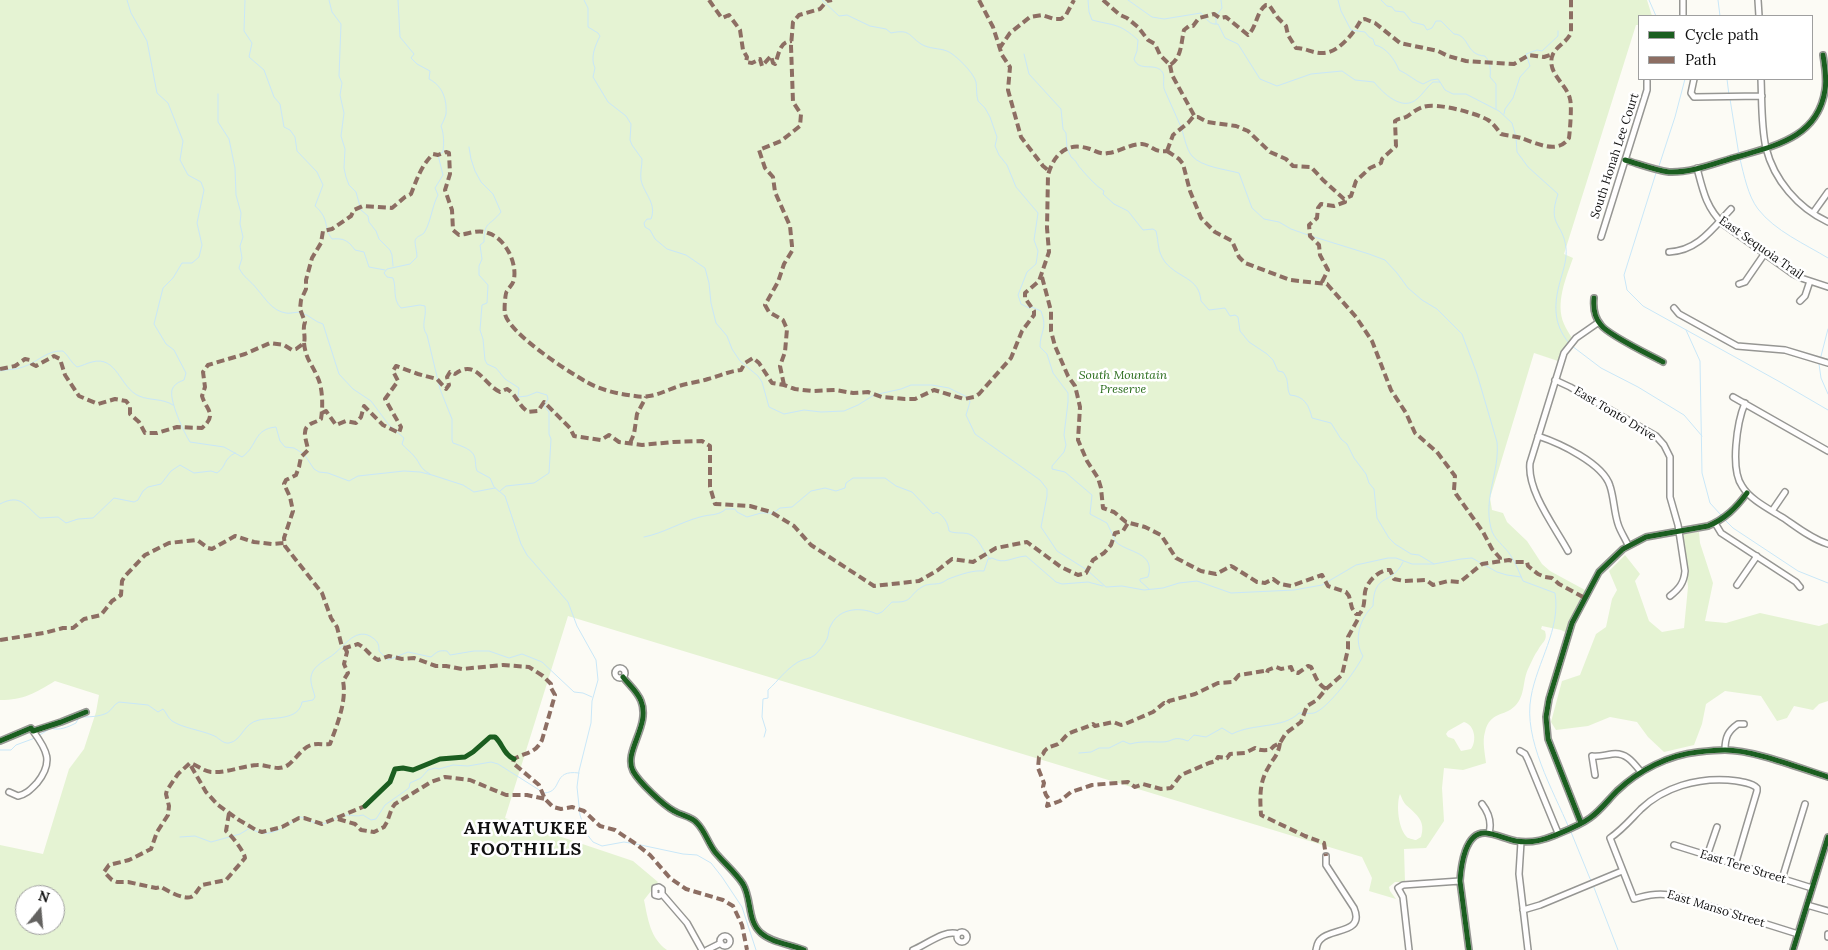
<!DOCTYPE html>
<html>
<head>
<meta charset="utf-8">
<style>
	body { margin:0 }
	#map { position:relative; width:1828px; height:950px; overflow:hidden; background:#fcfbf5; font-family:Lora,serif }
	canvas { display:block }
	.legend { position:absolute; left:1638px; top:15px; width:175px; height:65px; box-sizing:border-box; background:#fff; border:1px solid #9f9f9f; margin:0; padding:6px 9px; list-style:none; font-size:15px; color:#101010 }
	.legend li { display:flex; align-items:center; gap:10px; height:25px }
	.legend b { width:25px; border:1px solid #9f9f9f }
	.north { position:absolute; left:15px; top:885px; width:50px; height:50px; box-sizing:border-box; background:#fff; border:1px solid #9f9f9f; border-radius:50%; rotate:17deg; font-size:14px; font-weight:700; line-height:20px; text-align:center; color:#101010 }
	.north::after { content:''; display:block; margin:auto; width:18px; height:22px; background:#636260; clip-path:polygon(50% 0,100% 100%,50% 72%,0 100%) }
</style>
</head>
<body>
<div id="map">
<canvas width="1828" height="950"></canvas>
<ul class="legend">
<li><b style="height:6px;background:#1b5e20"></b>Cycle path</li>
<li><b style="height:6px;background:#8d6e63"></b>Path</li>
</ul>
<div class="north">N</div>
</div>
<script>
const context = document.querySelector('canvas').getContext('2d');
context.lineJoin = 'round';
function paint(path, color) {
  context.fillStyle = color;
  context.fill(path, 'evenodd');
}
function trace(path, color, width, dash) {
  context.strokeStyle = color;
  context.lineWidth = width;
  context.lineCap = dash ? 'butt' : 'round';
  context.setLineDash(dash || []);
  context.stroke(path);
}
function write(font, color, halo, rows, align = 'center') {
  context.font = font + ' Lora,serif';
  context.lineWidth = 5;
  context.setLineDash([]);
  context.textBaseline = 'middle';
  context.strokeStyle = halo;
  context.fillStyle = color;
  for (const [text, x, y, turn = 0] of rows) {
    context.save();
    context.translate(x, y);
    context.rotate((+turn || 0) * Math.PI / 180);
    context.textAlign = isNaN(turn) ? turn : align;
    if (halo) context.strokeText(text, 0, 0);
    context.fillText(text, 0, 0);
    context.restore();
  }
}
const green = new Path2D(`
	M0,0h1647l5,16h-13v9h-3l-72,229 9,4c-7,20 -18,45 -9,66 2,5 5,9 8,14l-8,10 -6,13 -24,-8 -44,145 2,12 11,3 4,9 20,19 15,23 8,7 35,19 -20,42 -4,-2 -19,-4 -1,3 4,2c3,10 -3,11 -7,19 -4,5 -6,11 -9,17 -7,13 -3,28 -14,39 -11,11 -25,5 -30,26 -3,9 0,22 1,31l-23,7 -19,-2 -2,20 2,33 -18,27 -22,1 1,33h-10l-6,5 1,4 6,8 -27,-8 3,-13 -10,-21 -794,-241 -63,202 128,43 25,21 -14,18c4,19 6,38 23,50h-667v-105l43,9 26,-85 15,-20 12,-37 3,-17 -44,-14c-20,12 -31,19 -55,19zM1464,722c11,3 13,19 7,27l-10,2 -7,-12 -6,-2 -2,-3 2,-3zM1400,794c2,4 3,8 6,11 11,10 20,16 15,32l-5,3c-2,0 -7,-2 -8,-2 -10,-8 -12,-34 -8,-44zM25,895h30v30h-30z
	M1699,532l1,11 13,40 -8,38 21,2 34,-10 59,13 9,-3v78l-9,3 -6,6 -19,-4 -7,12 -10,3 -16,-25 -36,-5 -19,13 -4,20 -8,21 -30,7 -16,-15 -11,-15 -27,-5 -22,9 -32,4 -5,-8 11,-41 18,-6 16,-41 10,-7 6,-28 5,-9 -8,-19 16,-16 15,19 -5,7 14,40 13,11 22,-4 4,-41 -5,-53z`);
const stream = new Path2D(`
	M127,0l4,13 16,28 10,52 11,10 15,38 -3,19 8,15 13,7 3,8 -7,33 5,22 -3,12 -7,6h-10l-9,15 -10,10 -9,36 12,20 8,6 12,23 -2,7c-5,2 -10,4 -12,10 -3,10 12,43 18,52l34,5 18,10c16,-11 11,-28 34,-30l4,14 5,6 9,1 10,6 10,15 5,3 9,1 21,8 9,-5 46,-5 16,1 12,3 31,10 11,7 21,-4
	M245,0l-1,31 8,12 -3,14 15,13 10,27 6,7 4,23 6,3 5,7 2,14 20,21 6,13 -8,21c15,13 8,21 17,33 11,-1 16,1 23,11l9,2 5,15 16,3
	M329,0l3,12 9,12 -2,52 3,7 -2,12 4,18 -3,23 4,13 -1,19 2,9 3,8 7,7 5,18 7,6 1,6 7,9 3,8 11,11 2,5 1,11
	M398,0l2,37 14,17 -3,4 6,6 13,7 -1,8c14,7 18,21 17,35 -1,4 -3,8 -5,12 3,8 3,17 2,26l-5,3 5,20 -8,13 3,7c-6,11 -7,27 -14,38 -3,3 -8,3 -9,8 0,4 2,11 2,16l-7,7 -23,5 -3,4 3,4 6,1c4,11 -1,21 8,30l19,-3 5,1c2,12 -5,19 2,29l13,54 12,30v21l1,3c8,3 20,6 22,15 1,5 0,8 2,13l13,7 4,9 11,9 16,48 6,11 41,47 9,24 19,34 2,20 -6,21 -1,22 -12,48 -2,16 3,28 6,18 7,9 9,4 22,-4 12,2 47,10 14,1 14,8 11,14 20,30 14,43
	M584,0l4,8v19l10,6 2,3c-5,10 -10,22 -5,32l-2,9 15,25 18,14 5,8 -1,16 2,5 10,14c0,7 -2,14 -1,21 3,14 16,23 10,39h-4l-3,4 1,4 5,3 5,9 12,10 19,6 19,13 4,15 2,20 5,20 11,13 5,13 8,12 18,15 4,6 7,25 15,7 20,-4 17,2 23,-1 14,-6 16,-10 27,-6 10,-4h21l17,3 20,10 1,4 -4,13 9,19 65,46 7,9v7l-6,31 16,24 30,19 19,17 16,-1 22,4 19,-2 16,-5 18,-2 34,12 63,-3 28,-5 34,-20 32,-7h8l16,6h22
	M822,0l17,16 8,-1 23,11 16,3 5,4c19,-4 17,2 30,11 8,5 18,4 26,7 8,3 27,22 29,31 1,6 0,12 2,19l7,7 5,9 7,20 -2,9 4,9 8,10 9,22 22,26 -4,27 4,11 -2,13 -9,8 -9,23 3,9 8,4 3,-1 9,4c7,18 -1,20 -1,36l7,7 6,19 15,20v9l-4,33 2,10 -2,7 -12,14v3l13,3 27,23 -2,19 17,9 9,19c12,11 40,10 32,35l-8,2v2l9,8
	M1088,0l1,12 3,8c23,6 27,3 46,20l-1,11 -3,8c5,14 22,2 29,14 2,5 -1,12 2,18 5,12 11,24 16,36 3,8 5,22 11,29 10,11 32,13 47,17l13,35 12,11 15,3 12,7 17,6 61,19 16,6 12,13 11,15 14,12 15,9 25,25 15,40 20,68c3,29 -14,56 -6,86 2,11 14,18 20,28 5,8 8,16 12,25l32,12c6,36 -18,69 -24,104 -8,42 22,93 38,131
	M1128,0l24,17 12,2 37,-6c6,6 8,12 17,11l7,14 13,6 22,35 17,7 34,-12 31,-3 13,9 19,2c9,11 28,30 43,17 6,-5 10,-12 16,-17h7l5,8 8,4h13l33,17 13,12 4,14 1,15 11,15 30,27c-11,32 5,28 8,54 1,10 -2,20 -5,30 -7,24 -9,45 8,65
	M1338,0l3,11 10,19 14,2 4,5 4,2 2,6c11,2 20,15 24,25 9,4 16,11 24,14l8,-4 7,-1 2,3
	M1381,0l6,6 5,1 3,4 9,1 8,10 12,3 3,5 5,-2 4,-7h5l13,13c16,1 11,21 31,22 5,6 6,13 5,21l6,7v25
	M1649,0l7,16
	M1718,0l2,16
	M1216,24v-8l6,-8 -1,-8
	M1024,54l5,20 32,35 2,20 3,4 1,15 4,9c6,4 6,8 11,13 7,8 13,15 22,21l-1,3 11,10 14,7 15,19 10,-1 3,2c3,12 1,20 9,31 14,17 34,15 36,39l8,9 16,-2 5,8 5,-1 3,2 2,14 9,11 18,12 6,6 5,11 5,1c7,9 3,16 7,23 14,1 19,10 22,23l19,5 10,16 6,5 7,14 12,16 3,9 5,6 3,29 12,20 6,6 16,10 8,1 15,9 27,-5 11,-1 25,14 10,3 14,2
	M1727,79l2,16
	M218,94v28l11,17 6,29 1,27 5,18 -1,11 3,13 -3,9 2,12 -3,10c5,10 11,12 18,21 8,9 15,22 29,24 5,1 11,-2 16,0 7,2 13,9 21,11l16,50 14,15 18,12 18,24 15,13 -2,6c4,5 8,7 12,12 7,8 5,12 16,18
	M1730,99l9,56
	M1504,114l1,-5 8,-11 7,-21 10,-11 -4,-12 11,-4 5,1 16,-15v-5
	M469,147l2,12 4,12 6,11 12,12 8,18c-12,15 -17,9 -17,30l-4,3 2,14 -3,7v9l9,10 -1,18 -5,2 -2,25 3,9 2,21 2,4 9,4 9,11 14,9 -1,9 9,-1 10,-4 10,3 1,4 -4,7 5,6v22l2,5 -2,34 -15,10 -28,3 -6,5
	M1740,159c4,16 8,37 18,50 17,22 47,35 70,49
	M1658,169l17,-52 10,-38
	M1656,173l-32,102 3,15 16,16 137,76 48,28
	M1686,330l14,31 2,112 8,30 11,12
	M1572,346l29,22 37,19 46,28 18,21
	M1820,360l8,-31
	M1819,364l2,14 7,16
	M0,371c8,-2 16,-1 23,-4 15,-5 24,-17 40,-16 6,5 8,12 14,16 5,-1 10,-4 15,-5 25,-7 28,26 47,34 12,5 23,2 34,9
	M0,504c21,-11 25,2 40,14l18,-1 8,6 12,-4 15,-1 21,-20 20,4 4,-2 5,-9 5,-4 13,-3 10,-13 9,-6 14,8 17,-2 6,2c10,-7 6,-14 18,-20
	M1725,520l8,8 65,43 30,12
	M644,537c20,-4 37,-15 56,-20 10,-3 18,-1 26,-8h9l2,3 10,5 14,-4h12l7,-5 12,-1 19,-16 14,-3 11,3 9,-3 1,-5 7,-5h32l11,8 16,6 21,22 4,-2c7,4 11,11 12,19 6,3 13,1 20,3 11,4 13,17 21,25
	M38,736l13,-8c8,3 17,-1 25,-5l3,-6c8,0 20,0 28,-4 5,-3 7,-9 12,-11l29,3 10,7 5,-3c3,3 5,9 9,12 11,7 28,9 40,14 7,2 10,9 17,8 13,-2 14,-20 30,-23 13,-3 40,1 43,-18l11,-2 2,-3c-2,-9 -7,-17 -2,-26 5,-8 15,-12 21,-17 11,-9 23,-28 39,-16 5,4 6,6 6,13l9,9 20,-8 23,5c6,-5 7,-7 16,-6l3,4 24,-4h15l20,7 13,-4 20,8 32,30 9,1 9,4
	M764,737l2,-7 -4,-13 1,-18 5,-1v-8c11,-10 16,-19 30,-28 5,-3 12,-3 17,-7 4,-4 9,-10 12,-16 2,-4 1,-10 4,-14 9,-18 31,-18 46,-11l5,-2 10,-10c22,1 16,-7 30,-15 6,-4 12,-2 19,-4 3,-1 6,-4 10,-5 11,-4 22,-8 33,-7l4,-12 4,-1c13,7 20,-1 34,-2l30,26 6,2 26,-2 15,4
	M0,750h11l5,-5 19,-7
	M1079,753l12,-1 8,-4h10l14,-7 7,3c11,-3 21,-2 32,-2 12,0 10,-7 26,-1l6,-6 12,2 16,-9 10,6c21,-11 51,-5 67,-21 5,0 11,1 15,0 14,-4 43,-44 49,-57 -10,-16 -3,-38 10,-50 1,-35 18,-19 30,-44
	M1571,832l20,49
	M180,837l15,-1 16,6 29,-8 10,-6c19,13 33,-1 50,-11 7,1 12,6 19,7 10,1 18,-9 27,-9 7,0 10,2 17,0l8,5 5,-1 9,-14 24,-17 1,-5 11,-5 7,-8 7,-2 4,1 14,-4 15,1 23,-4 7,2 46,29c20,-1 7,-24 35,-20
	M1593,885l25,65`);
const minor = new Path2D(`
	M1683,0v16
	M1758,0l1,16
	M1694,79l-3,14 3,4 68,-1
	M1761,79c1,22 0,47 5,69 8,32 32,60 62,74
	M1625,160c14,4 29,10 44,12 24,1 48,-10 71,-16 38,-11 78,-20 85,-66 2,-11 0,-23 -2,-35
	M1697,168c6,23 9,39 26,56l70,50 8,4 27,9
	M1813,213l15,-21
	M1601,237l46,-147v-9
	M1669,252c29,-1 44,-24 62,-43
	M1739,284l6,-2 20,-29
	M1594,298c-1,10 0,19 7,27 7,10 49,30 62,37
	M1800,301l5,-5 5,-15
	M1674,308l5,6 58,32 48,4 43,13
	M1555,380l15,7 86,49 8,9 6,12v40l8,28 7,46c-1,12 -6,18 -15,25
	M1733,397l95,54
	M1745,403c-8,19 -15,66 -3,83 8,14 29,24 43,33 13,9 27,20 43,25
	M1538,436c21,7 65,27 72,50 4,12 4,26 8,38 2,7 7,14 10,21
	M1772,511l13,-19
	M1715,523l6,10 75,49 4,5
	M1568,551c-13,-24 -41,-60 -38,-88l34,-110 12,-15 23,-16
	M1737,585l20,-29
	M615 673a5 5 0 1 1 10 0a5 5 0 1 1-10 0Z
	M623,677c6,8 14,14 18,24 10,25 -18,50 -8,70 6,11 30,34 41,40 8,5 17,5 23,12 8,8 11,20 18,29 9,11 20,20 28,32 9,15 4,37 18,49 11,10 29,11 43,17
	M0,741l31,-13 2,3 28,-9 25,-10
	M1725,750c0,-13 3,-19 13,-26h6
	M1520,751l5,3 3,6 30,73
	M1595,775l-3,-19c8,1 12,-1 20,-2 14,-2 21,8 29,18
	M9,792l9,4c9,-2 13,-7 19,-13 17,-21 10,-33 -4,-52
	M1482,804c7,9 10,18 7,29
	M1581,823l-33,-84 -2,-22 3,-18 23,-76 27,-51 24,-23 23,-12 62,-11c17,-7 28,-18 39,-33
	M1521,842l-2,32 9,76
	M1674,845l138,43
	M1707,856l10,-29
	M1735,865l22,-74v-3c-6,-6 -20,-7 -29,-8 -31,-2 -64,7 -87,29 -10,10 -19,21 -31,29l24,61c16,-5 27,-6 43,-3l121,38
	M1782,879l23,-75
	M662,894l-3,2 -4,-1v-7l4,-1 3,2v5l25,29 15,27
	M1807,905l21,6
	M1523,910l17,-5 82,-34
	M957 937a5 5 0 1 1 10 0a5 5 0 1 1-10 0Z
	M1828,934v3
	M720 941a5 5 0 1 1 10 0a5 5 0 1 1-10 0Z
	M707,950l14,-7
	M913,950c13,-5 32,-21 45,-16
	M1316,950c1,-4 1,-8 5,-11 10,-11 44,-5 33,-31l-28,-43v-9
	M1409,950l-6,-53 -5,-9 5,-3 57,-4
	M1469,950l-9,-69c1,-15 5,-50 26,-48 10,1 20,6 30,8 12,2 25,0 37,-5 12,-5 26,-10 37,-18 11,-8 18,-18 27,-27 22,-21 52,-36 81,-39 9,-1 18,-2 27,-2 29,0 74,18 103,27
	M1793,950l35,-113`);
const quiet = new Path2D(`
	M709,0l12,17 1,1 7,-3 11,15 3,20 4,7 -1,5 6,1 8,-4 2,7 9,-10 2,7 2,1c4,-9 4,-23 17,-23
	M979,0l14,27 9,28 8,12 -2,23 13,47 22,29 6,5
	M1103,0l17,15 7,3 11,9 10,13 7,4 5,11 10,10c12,-7 11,-23 14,-35l5,-4h4l6,-8 15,-4 6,4 6,-1 22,18c9,-8 8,-23 18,-30h3l9,13 8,8 2,9 8,13c10,0 18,6 28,5 15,-1 30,-20 37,-33l4,-1 10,4 25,20 38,8 10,5 18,5 48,3 15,-9 15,2 9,-3
	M999,49l11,-16 20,-16 12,-2 12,4h7l5,-4 8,-15
	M1170,65l2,10 23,42
	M1167,151l6,-16 15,-12 5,-6h5l9,5 29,4 12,5 22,21 16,7 7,7 18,1 12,13 21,19 7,-3 5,-15 14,-13 11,-5 1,-4 14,-13 -1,-25c4,-3 6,-2 11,-4 5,-3 10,-8 17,-10 13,-5 53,6 65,13 6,4 9,9 13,14 7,2 14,2 20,4 15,5 37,17 48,0 1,-8 3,-32 1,-39 -3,-15 -25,-27 -17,-45 4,-8 14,-12 18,-21v-33
	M1167,151l12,8 4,5 7,27 11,27 14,14 17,9 7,16 6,6 45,17 37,4 29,33 16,24 19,49 15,23 9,20 22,19 18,24 -1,14 2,4 27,38 9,17 8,9 -1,4
	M1042,277l9,34v20l4,15 13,30 7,10 2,8 3,13 -2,33 9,21 11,17 3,10 2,20 11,4 12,10 19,5 16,8 15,23 25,13 15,3 15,-8 2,1 24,15 8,1 8,-4 7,5 11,2 31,-11 6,11 18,6 3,4 3,12 4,6h3c6,-5 5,-14 6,-22 2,-11 15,-23 25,-22l4,9 10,2 22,-1 7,5 15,-4 12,1 22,-18 27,-4 6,2h12l1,4 10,8 7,3 7,1 7,6 26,14
	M1322,282l6,-12 -8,-15 -1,-10 -9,-9 -1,-11 8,-7 1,-10 3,-4 13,2 11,-4 -1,-3
	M304,343c2,17 7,19 13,33 6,11 6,31 4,43 -4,3 -8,3 -12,6 -8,5 -2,17 -1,25l-7,7 -2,10 -3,8 -10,5 -2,4 6,13 3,14 -9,27 1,8 37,47 9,25 6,9 5,20 3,1 13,-4c8,4 12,12 20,16l11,-4 13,3 12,-1 22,8h10l16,3 41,-4 26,2 14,9 8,8v4l4,7 -13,45c-7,14 -16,12 -28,19l-1,4 26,22 6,14 8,8 8,2 11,-2 12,4 16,15 15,4 21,14 14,11 20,23 16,11 37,11 10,6 9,19 5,25
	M0,369l15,-3 10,-7 5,1 2,4 4,2 18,-10 6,3 5,16 14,21 19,8 17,-5 11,2 4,5v8l9,8 6,11h12l20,-6 25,1c16,-14 4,-18 0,-32l3,-9 -2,-15 5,-7 37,-11 25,-11 14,2 8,5 4,-1 8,-6c2,-8 -2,-13 1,-21l-5,-13 1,-9 5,-11v-9l6,-22 9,-15 2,-12 9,-2 19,-13 3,-6 9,-4 29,2 13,-11 6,-3c6,-15 10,-28 22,-40l5,1 8,-3 3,1 1,21 -5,16 7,20 1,20 6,5c10,-1 19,-6 29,-2 17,5 29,29 26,46 -1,6 -5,8 -7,12 -2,2 -3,20 -2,23 4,19 62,57 80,67 14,9 34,13 50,15 17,3 29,-5 44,-10 9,-3 20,-4 29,-7 12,-3 21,-8 33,-9l4,-7 8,-5 6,5 13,20 12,2 11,4 17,2 23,-1 18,3 15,-1 14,5 23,2h10l19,-9 30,9 10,-2 5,-3 32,-36 11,-27 12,-16v-4l-9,-13v-5l14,-12 10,-29 -2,-24 1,-53c6,-21 19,-34 42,-26 6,2 11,6 18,4 11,-1 22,-9 34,-9 10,1 12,9 25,7
	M784,385l-4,-19 5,-14 2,-23 -4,-9 -14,-8 -4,-7 13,-23 6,-18 8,-13v-5l-2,-20 -15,-34 -2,-15 -8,-9 -6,-18 22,-9 19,-15 1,-12 -8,-12 -2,-56 2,-24 6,-7 21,-6 7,-8 5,-1
	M322,413l4,-2 10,14 10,-4 10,2 5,-6 3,-11 19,19 16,8 2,-6 -16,-28 13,-18 -5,-10 3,-5 22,8 19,5 9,10 3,-4 -2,-8 3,-5 5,2c21,-16 28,10 45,18l7,-3c10,6 10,15 21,23l10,-1 6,-9 26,26 4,8 27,4 8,-5 10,7 23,3 31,-3 29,-1 8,5v41l5,17 35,2 21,6 23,14 17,19 63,41 45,-5 19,-11 14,-11 21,3 23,-14 31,-6 34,25 17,8 8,-2 7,-13 11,-7 7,-8 4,-12 8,-2 5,-8
	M630,443l4,-9 3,-20 9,-17
	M0,640l44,-7 19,-5h10l11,-9 17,-4 11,-14 9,-6 1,-14 3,-5 20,-21 24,-12 28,-3 11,8 4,1 23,-13 19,6 18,2 12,-1
	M1326,689c-9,-5 -11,-14 -15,-22l-3,-1 -10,7 -5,-1 -2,-5 -10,2 -5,-2 -8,3 -1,3 -3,-2 -25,4 -6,7 -15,1 -23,11 -26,7 -2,3 -3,-1 -11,9 -28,12 -4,1 -8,-3 -18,4 -2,-2c-8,4 -16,6 -23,9 -5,2 -7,8 -12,11 -6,3 -12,2 -15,10l-4,3 -1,11 6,15 -1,4 3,8 3,4 -2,7 13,-5 11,-9 21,-7 36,-3 7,5 8,-3 18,5 10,-1 10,-13 28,-12 7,-2 2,-4 9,1 3,-4 15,-1 10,-5c5,3 10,2 15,2l4,-4 6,-3 6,-10 15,-11 6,-16 10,-6 9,-11 16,-14 6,-26v-12l10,-18 1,-5
	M1280,743c-2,13 -6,14 -12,25 -9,15 -8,30 -7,47l44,21 19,7 2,13
	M191,766l15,26 12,13 21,15 17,10 6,2 20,-5 17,-9h5l18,6 43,-18 4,-3
	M229,813l-3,18c5,4 18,20 19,27l-19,22 -24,5c-4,3 -6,10 -11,12 -7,3 -23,-6 -30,-10l-5,1 -28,-6h-11l-5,-2 -8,-8 5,-7 20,-5 22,-11 6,-17 11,-17 1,-9 -3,-12 1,-4 11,-16 12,-11c7,2 13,8 21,9 16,1 31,-6 46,-7 9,-1 21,7 31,0 7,-5 14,-17 23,-20 6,-2 13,0 19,-1 7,-19 17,-43 13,-63l5,-8 -4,-9 3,-12 -2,-4
	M338,819l17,5 6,6 13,2 10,-5 3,-5 5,-14 3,-4 36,-22 14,-5 25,3 36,15h21l18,4`);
const cycleway = new Path2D(`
	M1625,160c14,4 29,10 44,12 24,1 48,-10 71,-16 38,-11 78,-20 85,-66 2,-11 0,-23 -2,-35
	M1594,298c-1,10 0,19 7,27 7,10 49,30 62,37
	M623,677c6,8 14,14 18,24 10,25 -18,50 -8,70 6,11 30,34 41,40 8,5 17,5 23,12 8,8 11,20 18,29 9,11 20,20 28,32 9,15 4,37 18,49 11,10 29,11 43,17
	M0,741l31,-13 2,3 28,-9 25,-10
	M365,806l25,-24 5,-13 8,-1 10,2 27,-11 25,-2 8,-5 17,-15h5c8,7 8,17 19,22
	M1581,823l-33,-84 -2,-22 3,-18 23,-76 27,-51 24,-23 23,-12 62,-11c17,-7 28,-18 39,-33
	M1469,950l-9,-69c1,-15 5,-50 26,-48 10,1 20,6 30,8 12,2 25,0 37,-5 12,-5 26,-10 37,-18 11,-8 18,-18 27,-27 22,-21 52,-36 81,-39 9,-1 18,-2 27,-2 29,0 74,18 103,27
	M1793,950l35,-113`);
const streetNames = [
	["South Honah Lee Court",1615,156,-72],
	["East Sequoia Trail",1761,248,35],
	["East Tonto Drive",1615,414,31],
	["East Tere Street",1743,867,17],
	["East Manso Street",1716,909,17]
];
const parkNames = [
	["South Mountain",1123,376],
	["Preserve",1123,390]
];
const districtNames = [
	["AHWATUKEE",526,829],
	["FOOTHILLS",526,850]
];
paint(green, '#e5f3d3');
trace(stream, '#c9e7f8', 1);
trace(minor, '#969693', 8);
trace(minor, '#fffefe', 5);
trace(quiet, '#8d6e63', 4, [8, 4]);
trace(cycleway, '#1b5e20', 5);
write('12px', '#101010', '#fff', streetNames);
write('italic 12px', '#296c1b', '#fff', parkNames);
context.letterSpacing = '1px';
write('bold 18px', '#101010', '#fff', districtNames);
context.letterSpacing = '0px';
</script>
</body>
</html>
